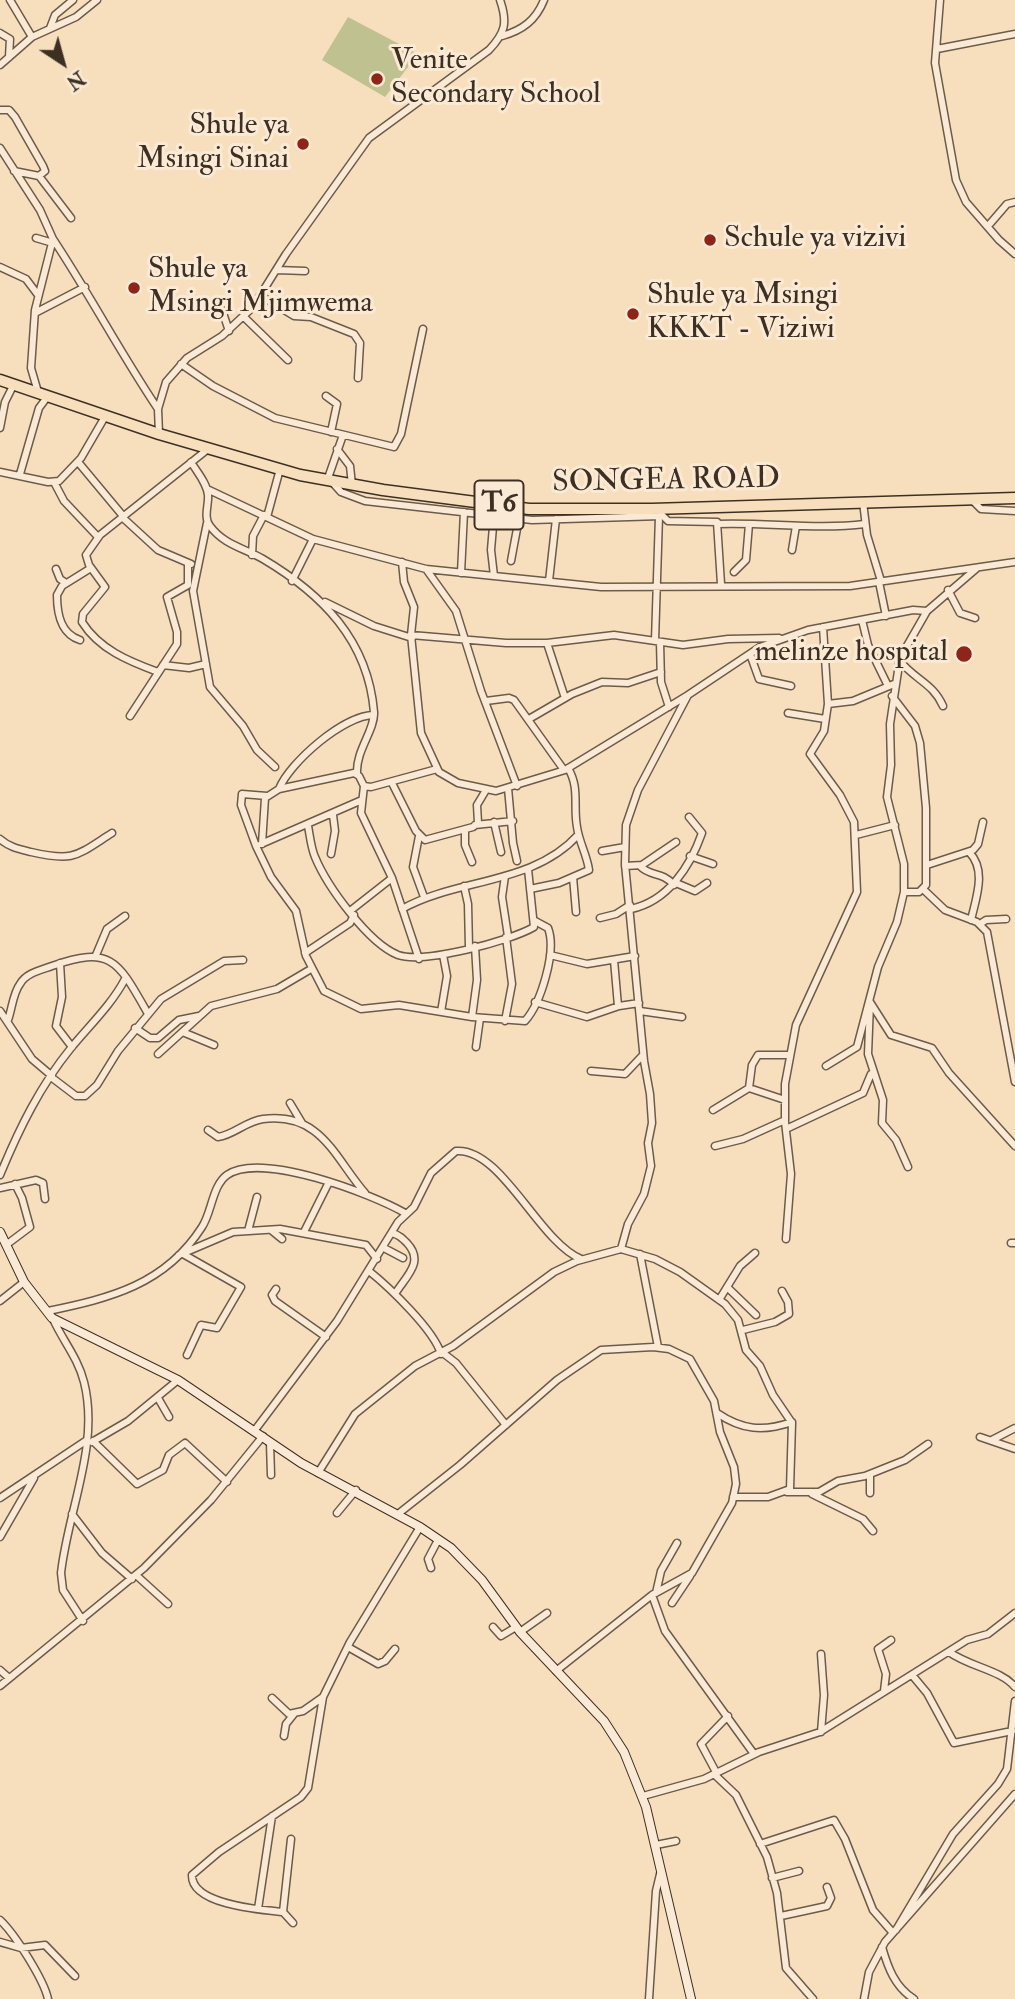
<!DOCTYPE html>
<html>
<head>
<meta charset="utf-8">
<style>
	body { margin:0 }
	#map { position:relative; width:1015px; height:1999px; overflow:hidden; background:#f7dfbe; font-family:"IM FELL Double Pica",serif }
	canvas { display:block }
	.north { position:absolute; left:28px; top:28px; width:70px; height:70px; -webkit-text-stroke:5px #faead5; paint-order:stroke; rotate:144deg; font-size:19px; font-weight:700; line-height:28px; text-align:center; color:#3e2f23 }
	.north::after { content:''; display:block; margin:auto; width:24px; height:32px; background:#3e2f23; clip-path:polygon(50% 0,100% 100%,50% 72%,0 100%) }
</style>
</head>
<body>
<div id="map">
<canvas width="1015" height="1999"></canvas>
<div class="north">N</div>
</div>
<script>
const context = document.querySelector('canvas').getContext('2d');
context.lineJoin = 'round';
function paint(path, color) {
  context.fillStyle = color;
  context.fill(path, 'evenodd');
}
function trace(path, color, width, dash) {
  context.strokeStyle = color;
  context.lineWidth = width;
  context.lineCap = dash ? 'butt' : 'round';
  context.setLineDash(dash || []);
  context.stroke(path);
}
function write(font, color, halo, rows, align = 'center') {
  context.font = font + ' "IM FELL Double Pica",serif';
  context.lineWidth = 6;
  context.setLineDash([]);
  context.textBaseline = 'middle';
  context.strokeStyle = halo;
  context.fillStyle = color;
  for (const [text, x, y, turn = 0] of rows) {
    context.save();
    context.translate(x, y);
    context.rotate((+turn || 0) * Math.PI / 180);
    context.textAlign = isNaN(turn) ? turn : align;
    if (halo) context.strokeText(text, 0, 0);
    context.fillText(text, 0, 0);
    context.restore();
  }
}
const green = new Path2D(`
	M348,17l70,37 -33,43 -63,-37z`);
const street = new Path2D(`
	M10,0l22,37
	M940,0l-5,63 21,117 10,22 33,38 16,14
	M50,28l5,-13 18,-15
	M0,33l10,6 -1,18
	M502,36c21,-6 34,-16 42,-36
	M937,49l78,-15
	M0,65l32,-28 44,-20 21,-17
	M0,110h9l6,7 28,49 2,5 -6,5
	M0,148l40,62 13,29 -18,71 -4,58 7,24
	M14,171l25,5 32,42
	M988,226l19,-22 8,-2
	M36,238l17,5
	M53,239c37,56 68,115 105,170
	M0,267l26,12 12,16
	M277,270l28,1
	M261,296l33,20 17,1 43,17 6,9 -2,35
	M222,310l7,21
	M35,313l50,-26
	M244,317l44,43
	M181,364l32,22 62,32 119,29 7,-13 22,-105
	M326,396l11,8 -6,28
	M0,428l5,-26 9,-18
	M159,434l-1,-25 8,-27 21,-24 35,-22 31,-29 33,-53 83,-116 120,-88c16,-17 19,-27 11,-50
	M337,449l13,17 2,19
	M78,462l45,54
	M191,462c6,10 16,21 17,33 1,10 -5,22 2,31 14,19 34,22 53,33 59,35 105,81 111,153 1,18 -18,38 -17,61
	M0,472l48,10 11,-1 22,-23 25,-43
	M20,474l19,-66 9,-12
	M327,481l16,-46
	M54,482l10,19 34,36
	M332,482l9,10 24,9 167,19 129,-4
	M207,489l106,50 113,30 175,18 249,-1 165,-24
	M972,500l9,9 34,2
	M863,502l4,33 14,46
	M661,514l7,7 49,1 4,62
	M122,517l36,33 33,14
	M267,517l13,-48
	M207,523l-14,68 17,96 33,39 14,24 18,17
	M717,524c50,-2 99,6 148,0
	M792,550l4,-24
	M252,555l1,-19 11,-21
	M511,561l8,-43
	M402,562l2,20 10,25 -3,28 10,98 18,39 19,11 38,8 69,-21 123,-75
	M56,569l4,10 6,4
	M426,569l30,42 25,80 36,95
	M734,572l12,-12 3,-36
	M461,573l3,-61
	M494,576l-3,-26 3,-35
	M292,581l21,-42
	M549,581l7,-62
	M879,582l7,34
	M948,590l12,23 15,5
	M325,602l49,24 38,12
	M862,620l6,25 20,41
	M823,627l5,77 25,-3 41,-17
	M411,635l95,8h41l67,-8 69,10 45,-6 51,-1
	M80,640c-19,-6 -23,-25 -23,-45l5,-9 29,-18
	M655,641l4,-125
	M660,642l1,40 8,25
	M547,643l18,55
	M750,654l9,25 32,7
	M899,660c16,20 34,23 44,46
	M163,665l26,3 17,-4
	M158,672c-30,-11 -59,-23 -76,-50l1,-8 22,-27 -16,-22 -3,-10 14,-20 108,-86
	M892,696l23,30 5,17 6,65v77l-7,7h-15
	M486,701l23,-3 5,2 50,70
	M788,713l37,6
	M130,716l47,-72v-12l-10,-35 21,-12v-22
	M529,719l43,-25 30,-12 26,1 33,-11
	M392,783l24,48 9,9 48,-13 5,-4 -1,-18 9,-15
	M364,786l-3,27 31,65 27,81
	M508,788l5,55 4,18
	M279,789c11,-27 65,-74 95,-74
	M267,796l-25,-2 -1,11 15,41 15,31 25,34 10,45 18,35 37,18 38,-4 73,12 53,4c16,-18 32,-70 23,-93l-13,-7
	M494,822l7,30
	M475,825l38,-4
	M308,826c2,10 3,22 7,31 12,29 53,86 83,98 26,9 112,-14 136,-28l-6,-58
	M465,830v15l7,17
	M856,835l39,-10
	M419,836l-6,31 11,30
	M0,839c9,8 19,10 31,13 43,10 45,4 81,-19
	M261,844l101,-44
	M262,844l3,-46 14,-9 75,-16 5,3 5,10 7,1 66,-18
	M602,851l23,-4
	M969,852c18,18 7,46 2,68
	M331,854l4,-23 -2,-16
	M690,856l23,8
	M927,865l46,-15 5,-6 5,-22
	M625,866l17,-1 34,-23
	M640,866c10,11 22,5 34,19
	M505,876l-3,21 6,39
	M573,877l3,35
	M676,883l19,8 12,-8
	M464,886l4,18 1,44
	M530,889l29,-6 30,-13c-2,-15 -10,-28 -12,-43 -4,-21 3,-39 -9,-59
	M924,890l21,20 32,12 10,10 28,150
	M402,909c55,-31 131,-24 176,-74
	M631,909c37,-8 59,-42 71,-76l-13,-16
	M350,911l42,-33
	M600,918l16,-4 14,-9
	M980,924l6,-4 20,-1
	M305,953l45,-30 4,-8
	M96,955l11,-26 18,-13
	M550,955l37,9 48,-8
	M614,960l4,46
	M60,963l2,34 -6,29 16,21
	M535,1002l52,15 32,-11 20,-3
	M870,1002l21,33 41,13 17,25 66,73
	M870,1004l-2,50 15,46 -1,23 14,17 12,27
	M0,1011l32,48 20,17
	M640,1011l42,6
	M441,1012l6,-36 -4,-21
	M472,1017l5,-37 -2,-34
	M8,1020c4,-11 5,-27 12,-36 6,-11 21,-14 32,-18 59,-21 66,-5 95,46
	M505,1021l7,-37 -6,-47
	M135,1028l15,10h8l21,-18 20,-4
	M185,1033l29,12
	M476,1047l4,-29
	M158,1054l53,-48 66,-17 34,-20
	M826,1066l31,-19 21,-80 19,-45 7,-30v-28l-17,-67 4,-32 -1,-41 10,-66 27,-47 50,-43
	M591,1071l34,3 18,-19
	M51,1077l25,19h9l12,-11 21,-34 43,-52 63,-38 19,-1
	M749,1088l3,-23 6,-10h32
	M290,1103l12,20
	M713,1110l36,-22 36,12
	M786,1129l77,-36 8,-19
	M208,1130l10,7c16,-2 28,-16 45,-18 58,-7 71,38 102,74
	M715,1146l28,-7 42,-19
	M0,1175c19,-46 40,-89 71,-127 19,-23 41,-44 54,-69
	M0,1188l36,-8 7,3 2,16
	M271,1230l11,9
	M248,1231l9,-34
	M304,1232l25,-50
	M392,1233c7,2 10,5 15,10 18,19 -1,33 -12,51
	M786,1239l5,-65 -6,-52v-38l11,-59 61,-133 -3,-70 -14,-27 -30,-41 14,-23 4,-27
	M1011,1243h4
	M6,1245l24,-18 -8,-29 -7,-14
	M384,1248l19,10
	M621,1249l7,-25 16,-30 7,-28 -3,-23 4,-20 -2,-29 -6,-33 -19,-197 1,-39 12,-35 50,-95 72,-48 48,-17 105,-20 14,1
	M183,1254l58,33 -24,41 -16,-3 -14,30
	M640,1254l18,93
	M179,1255l54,-23 47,-3 86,16 11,14
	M369,1271c20,16 65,59 72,83
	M727,1287l29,28
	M276,1289l-4,6 3,6 51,36
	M719,1300l21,-34 15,-13
	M0,1301l24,-19
	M48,1311c62,-13 117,-26 154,-84 10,-15 10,-41 25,-52 34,-24 145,19 178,38
	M53,1319c10,22 25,39 31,63 16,63 -16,128 -23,191l2,17 20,31
	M743,1330l32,-8 14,-8 -1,-12 -6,-11
	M443,1353l13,10 50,62
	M158,1398l11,19
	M717,1413c25,17 46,19 75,9
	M255,1430l82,-109 61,-99 16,-15 17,-34 25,-22c45,-4 83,91 125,108
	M980,1437l35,12
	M992,1440l23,-12
	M93,1441l44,43 26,-14 6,-15 16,-12 42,39
	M92,1442l36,-21 50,-41
	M270,1443l1,32
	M318,1473l37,-59 60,-48 38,-20 101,-74 23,-11 44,-12 34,10 25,13 45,32 13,16 8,30 14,16 13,29 19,28 -2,66 -22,8h-35
	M787,1492h32l19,-11 27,-5 40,-16 23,-16
	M870,1493v-19
	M812,1494l51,25 10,12
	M0,1498l87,-58
	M337,1513l19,-23
	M72,1514l30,39 30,26
	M398,1514l62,-49 97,-85 44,-30 52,-3 16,2 21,10 24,42 6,31 14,35 2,17 -4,19 -40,70 -40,22 -96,76
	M0,1537l34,-59
	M431,1568l-3,-9 10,-19
	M136,1575l32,29
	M656,1593l5,-22 16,-28
	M652,1595l13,36 89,123
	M672,1603l18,-27
	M493,1627l8,9 15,-9
	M520,1632l27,-19
	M348,1647l30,17 7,-3 10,-12
	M949,1652c21,15 52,18 66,35
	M821,1654l3,41 -3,37
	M0,1670l9,8
	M912,1675l15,18 27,50 58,-12
	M0,1686l144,-118 67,-68 52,-64
	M884,1691l2,-17 -8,-25 13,-9
	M272,1698l17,16 14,-3 20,-14
	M284,1736l2,-12 8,-10
	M717,1774l-16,-30 27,-28
	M715,1775l21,20 31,62 10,36 9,75 27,31
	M643,1796l61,-17 55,-27 61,-20 147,-92 21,-6 27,-21
	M760,1844l74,-24 11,19 28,71 20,23
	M656,1845l20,-4
	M772,1878l27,-7
	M258,1909l14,-93
	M283,1912l8,-73
	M781,1916l46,-10 4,-8 -4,-11
	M0,1920c15,14 44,60 48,79
	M293,1923l-10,-11c-21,-2 -92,-7 -91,-37l27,-23 82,-55 7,-9 15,-91 27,-55 70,-115
	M896,1930l57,-96 45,-50 9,-15 8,-68
	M0,1942l21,6 24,-3 30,31
	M882,1947c6,21 13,40 32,52
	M649,1999l7,-108 5,-21
	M864,1999l5,-27 16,-30 130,-148`);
const secondary = new Path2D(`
	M0,1232l24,50 28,36 126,62 123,83 119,64 31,21 31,32 38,52 84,89 20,31 22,55 45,192`);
const highway = new Path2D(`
	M0,380l159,54 141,41 83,15 146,19h123l363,-11`);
const markers = [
	[377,79,7,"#8f2418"],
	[303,144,7,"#8f2418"],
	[710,240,7,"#8f2418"],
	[134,288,7,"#8f2418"],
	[633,314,7,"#8f2418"],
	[964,654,9,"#8f2418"]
];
const shields = [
	[499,505,49]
];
const shieldNames = [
	["T6",499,505]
];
const poiNames = [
	["Venite",391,62],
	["Secondary School",391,96],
	["Shule ya",289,127,"right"],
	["Msingi Sinai",289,161,"right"],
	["Schule ya vizivi",724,240],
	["Shule ya",148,271],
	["Msingi Mjimwema",148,305],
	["Shule ya Msingi",647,297],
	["KKKT - Viziwi",647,331],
	["melinze hospital",948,654,"right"]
];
const streetNames = [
	["SONGEA ROAD",666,482,-1]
];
paint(green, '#bfc190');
trace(street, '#6c5b4a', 9);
trace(secondary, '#3e2f23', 10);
trace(highway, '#3e2f23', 13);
trace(street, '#faead5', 6);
trace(secondary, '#faead5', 8);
trace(highway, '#f7dfbe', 10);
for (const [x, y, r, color] of markers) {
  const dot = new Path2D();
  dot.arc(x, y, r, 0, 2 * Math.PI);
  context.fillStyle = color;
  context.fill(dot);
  trace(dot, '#faead5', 2.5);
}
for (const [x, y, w] of shields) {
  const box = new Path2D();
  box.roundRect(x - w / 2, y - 24.5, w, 49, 5);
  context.fillStyle = '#faead5';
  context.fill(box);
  trace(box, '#3e2f23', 2);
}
write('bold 28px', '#3e2f23', null, shieldNames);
write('30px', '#3e2f23', '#faead5', poiNames, 'left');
write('30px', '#3e2f23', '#faead5', streetNames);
</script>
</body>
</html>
